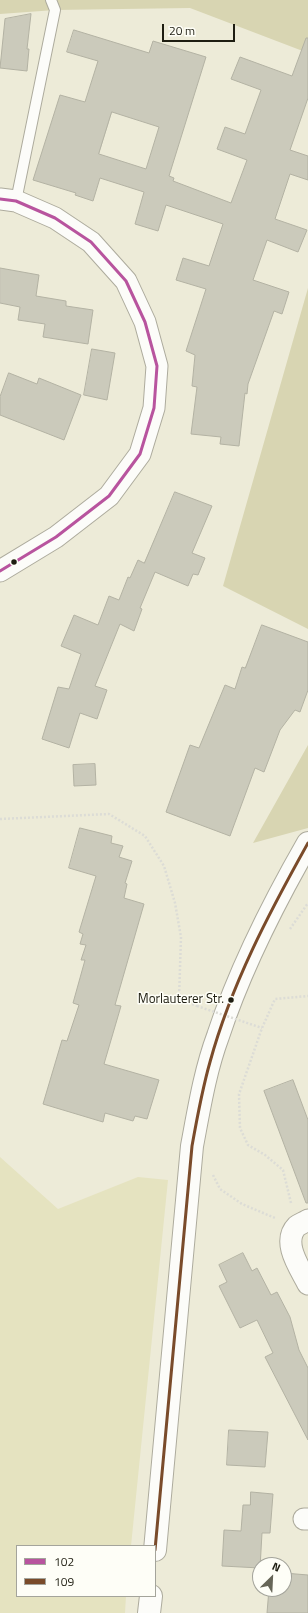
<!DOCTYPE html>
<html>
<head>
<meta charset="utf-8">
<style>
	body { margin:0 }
	#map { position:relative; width:308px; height:1613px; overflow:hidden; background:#edebd8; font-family:"Titillium Web",sans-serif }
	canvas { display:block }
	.legend { position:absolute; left:16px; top:1545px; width:140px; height:52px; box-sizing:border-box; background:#fefef7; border:1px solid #a4a49b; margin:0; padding:5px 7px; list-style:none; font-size:12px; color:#1e1d11 }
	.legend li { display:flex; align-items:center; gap:8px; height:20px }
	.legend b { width:20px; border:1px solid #a4a49b }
	.north { position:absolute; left:252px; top:1557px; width:40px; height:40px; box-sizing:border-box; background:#fefef7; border:1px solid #a4a49b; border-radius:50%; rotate:24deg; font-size:11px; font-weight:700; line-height:16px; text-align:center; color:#1e1d11 }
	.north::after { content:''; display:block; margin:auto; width:14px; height:18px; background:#666557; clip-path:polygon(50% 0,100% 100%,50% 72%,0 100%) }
	.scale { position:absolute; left:162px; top:24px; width:73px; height:18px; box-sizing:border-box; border:2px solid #1e1d11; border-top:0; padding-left:5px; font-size:12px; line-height:14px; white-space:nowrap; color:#1e1d11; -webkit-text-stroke:3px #fefef7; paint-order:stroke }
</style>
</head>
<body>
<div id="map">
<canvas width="308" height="1613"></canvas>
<ul class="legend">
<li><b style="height:5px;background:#b8549e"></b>102</li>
<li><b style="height:5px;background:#7a4b2a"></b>109</li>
</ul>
<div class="north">N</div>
<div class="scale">20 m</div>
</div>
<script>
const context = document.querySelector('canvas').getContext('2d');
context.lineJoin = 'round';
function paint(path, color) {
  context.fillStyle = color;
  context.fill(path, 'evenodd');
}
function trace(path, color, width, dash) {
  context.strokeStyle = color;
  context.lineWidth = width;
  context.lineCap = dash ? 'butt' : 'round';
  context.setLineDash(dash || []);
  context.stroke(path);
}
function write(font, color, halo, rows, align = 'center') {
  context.font = font + ' "Titillium Web",sans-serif';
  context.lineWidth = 3;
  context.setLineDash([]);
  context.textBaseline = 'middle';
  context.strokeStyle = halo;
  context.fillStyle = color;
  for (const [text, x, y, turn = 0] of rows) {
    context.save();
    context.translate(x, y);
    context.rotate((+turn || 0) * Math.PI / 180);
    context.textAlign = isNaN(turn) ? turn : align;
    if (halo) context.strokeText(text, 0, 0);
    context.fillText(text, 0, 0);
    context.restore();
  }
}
const green = new Path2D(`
	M0,1157l58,52 80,-32 30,3 -37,366h-114v50h109l-1,17h-125z`);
const forest = new Path2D(`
	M0,0h308v53l-118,-45 -135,2 -55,4z
	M308,288v341l-85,-43z
	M308,745v83l-55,15z`);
const building = new Path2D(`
	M31,14l-4,35h2l-2,22 -27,-3 5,-49z
	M74,30l75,23 4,-12 53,16 -37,119 5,2 -1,3 58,22 16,-43 -30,-11 8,-22 20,7 16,-44 -30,-11 9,-22 52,19 14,-38h2v60l-18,52 18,6v24l-18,-6 -15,45 32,11 -9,22 -31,-12 -14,40 36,12 -7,22 -8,-3 -26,73 -1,10 -2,-1 -6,53 -19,-2 1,-7 -30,-3 6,-47 -5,-1 3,-31 -9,-4 20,-62 -30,-9 7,-22 26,8 14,-42 -57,-19 -8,26 -23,-7 9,-32 -44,-14 -7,23 -18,-6 1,-2 -43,-13 27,-85 25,7 13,-41 -31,-9zM112,112l47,15 -13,42 -47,-15z
	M0,268l39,7 -3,21 30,5v5l27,4 -5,34 -45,-7 2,-13 -27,-4 2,-13 -20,-4z
	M92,349l23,4 -8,47 -23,-5z
	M9,373l28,11 2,-6 42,17 -17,45 -64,-25v-18z
	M175,492l37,14 -20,47 13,5 -7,17 -5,-1 -5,12 -33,-14 -15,36 2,1 -8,22 -14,-7 -25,62 12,4 -10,29 -17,-6 -11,35 -27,-9 16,-52 11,2 12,-35 -20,-8 13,-31 24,10 11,-29 10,4 9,-23 2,1 8,-18 6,3z
	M262,625l46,17v48l-8,22 -5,-2 -15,20 -16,42 -9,-4 -25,68 -64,-24 24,-67 9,3 26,-63 10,4 7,-22 3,1z
	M95,764l1,21 -22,1 -1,-21z
	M80,828l32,8 -1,7 12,3 -4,11 13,4 -7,22 2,1 -3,14 20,6 -29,101 6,1 -17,58 55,16 -12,39 -12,-3 -2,5 -28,-8 -2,9 -60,-18 19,-64 5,1 12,-36 -6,-2 12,-43h-4l5,-15 -6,-1 3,-10 -4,-2 17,-56 -27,-8z
	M293,1080l15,40v83h-2l-42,-112z
	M243,1253l9,18 5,-3 14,27 6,-3 13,25 9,33 9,18v72l-43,-83 8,-4 -16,-33 -17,8 -21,-42 8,-4 -8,-17z
	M229,1430l39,2 -3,35 -38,-2z
	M251,1492l22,2 -3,39h-8l-2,35 -38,-2 2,-36 17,1 2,-26h7z
	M284,1573l24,2v38h-41l2,-24h15z`);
const path = new Path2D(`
	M0,819l109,-5 36,22 19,30 11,37 6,34 -2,62 18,7
	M290,929l18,-26
	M213,1175l7,14 22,15 33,14
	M291,1203l-8,-33 -18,-15 -17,-10 -8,-17 -1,-34 23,-66 13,-29 33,-3`);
const service = new Path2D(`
	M16,201l39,-191 -4,-10`);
const minor = new Path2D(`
	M0,199l16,2 39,17 36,24 35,39 19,41 12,44 -3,42 -14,46 -31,42 -53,41 -56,34
	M308,1220c-3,2 -8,4 -11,6 -16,16 3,42 11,58
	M304,1519h4`);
const tertiary = new Path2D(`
	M155,1550l37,-404c7,-37 13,-75 26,-110 22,-67 55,-132 90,-193
	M149,1613l2,-17`);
const pathBridge = new Path2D(`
	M197,1006l65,22`);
const bus1 = new Path2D(`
	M0,199l16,2 39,17 36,24 35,39 19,41 12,44 -3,42 -14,46 -31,42 -53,41 -56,34`);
const bus2 = new Path2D(`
	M155,1550l37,-404c5,-28 10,-56 18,-84 21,-77 59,-149 98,-219`);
const markers = [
	[14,562,3.5,"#1e1d11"],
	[231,1000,3.5,"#1e1d11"]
];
const busNames = [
	["Morlauterer Str.",224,1000]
];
paint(green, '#e5e3c0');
paint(forest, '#d8d5b2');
paint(building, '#cbcabb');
trace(building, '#b3b2a3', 1);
trace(service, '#adab9d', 12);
trace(minor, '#adab9d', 23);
trace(tertiary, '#adab9d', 24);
trace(path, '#dcdcd6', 2.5, [2, 2]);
trace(service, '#fcfcf9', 10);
trace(minor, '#fcfcf9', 21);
trace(tertiary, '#fcfcf9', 22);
trace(pathBridge, '#dcdcd6', 2.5, [2, 2]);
trace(bus1, '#b8549e', 3);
trace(bus2, '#7a4b2a', 3);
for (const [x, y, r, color] of markers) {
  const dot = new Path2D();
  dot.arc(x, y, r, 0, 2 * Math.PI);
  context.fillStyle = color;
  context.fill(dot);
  trace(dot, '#fefef7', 1.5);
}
write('13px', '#1e1d11', '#fefef7', busNames, 'right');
</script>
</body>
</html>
